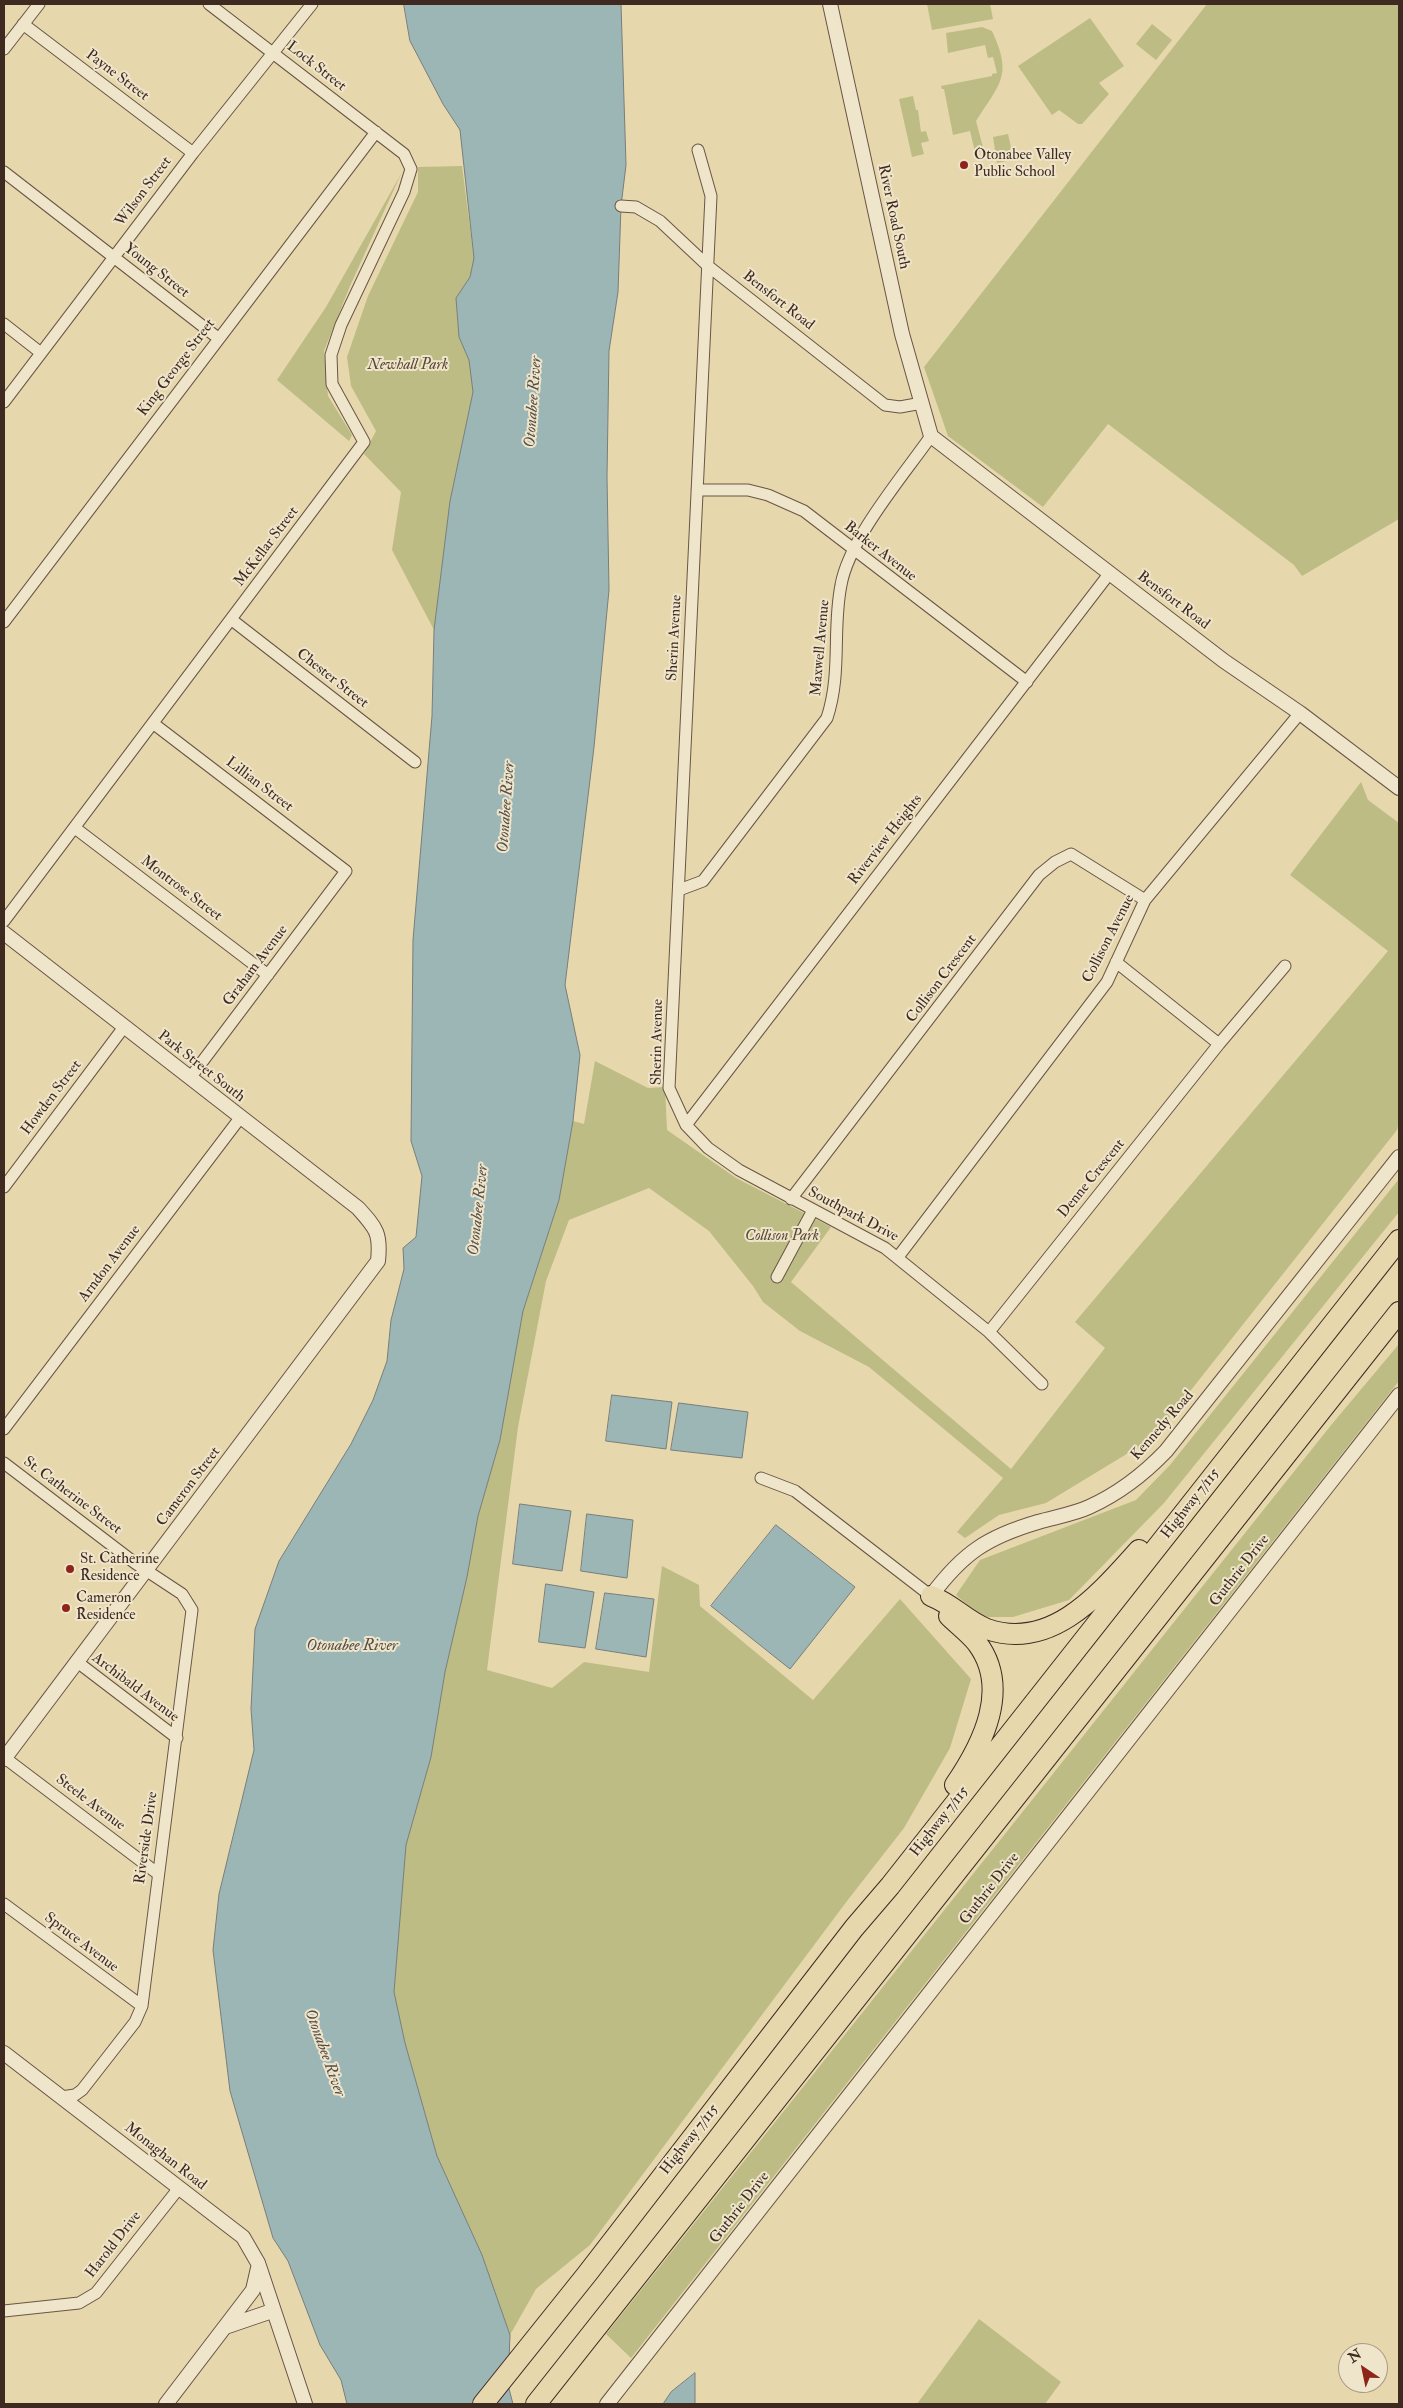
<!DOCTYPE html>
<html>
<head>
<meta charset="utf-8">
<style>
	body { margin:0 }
	#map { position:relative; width:1403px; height:2408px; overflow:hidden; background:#e6d7ad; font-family:"IM FELL Double Pica",serif }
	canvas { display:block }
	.frame { position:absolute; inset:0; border:5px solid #3f2a22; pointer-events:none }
	.north { position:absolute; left:1338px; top:2343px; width:50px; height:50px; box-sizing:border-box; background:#efe5ca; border:1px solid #a99a87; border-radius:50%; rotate:326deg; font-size:14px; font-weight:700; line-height:20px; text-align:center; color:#3f2a22 }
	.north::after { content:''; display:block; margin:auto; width:18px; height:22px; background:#8f2418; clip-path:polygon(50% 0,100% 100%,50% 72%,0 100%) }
</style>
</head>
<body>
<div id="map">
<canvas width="1403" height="2408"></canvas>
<div class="frame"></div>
<div class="north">N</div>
</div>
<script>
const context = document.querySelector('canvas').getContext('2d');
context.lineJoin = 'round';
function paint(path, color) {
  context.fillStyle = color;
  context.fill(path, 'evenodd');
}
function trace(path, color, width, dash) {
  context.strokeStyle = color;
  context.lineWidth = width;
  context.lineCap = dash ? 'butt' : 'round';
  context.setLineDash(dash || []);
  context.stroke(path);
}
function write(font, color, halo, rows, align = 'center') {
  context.font = font + ' "IM FELL Double Pica",serif';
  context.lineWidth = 4;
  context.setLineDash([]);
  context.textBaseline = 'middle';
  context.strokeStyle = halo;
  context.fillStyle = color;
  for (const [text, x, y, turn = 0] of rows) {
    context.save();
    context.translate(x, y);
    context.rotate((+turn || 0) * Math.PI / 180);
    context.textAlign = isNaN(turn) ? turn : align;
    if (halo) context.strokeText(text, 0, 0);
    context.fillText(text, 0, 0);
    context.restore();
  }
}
const green = new Path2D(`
	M927,4h63l3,15 -61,11z
	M1207,4h192v515l-97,57 -8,-11 -186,-141 -65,83 -95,-71 -24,-69z
	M1090,18l34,48 -25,17 10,11 -27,30h-4l-19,-14 -7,5 -34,-49z
	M1152,24l20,16 -16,20 -20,-16z
	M982,27l10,4c21,45 8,52 -16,90l8,30 -9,1 -5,-21 -17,4 -9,-46h-2l-1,-3 51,-10v-2l5,-1 -4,-16 -5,1 -3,-13 -37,8 -2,-20z
	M913,96l3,14h2l3,22 5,-1 3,10 -8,2 3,11 -12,3 -13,-58z
	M1008,134l4,18 4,-1 1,8 -20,4 -4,-26z
	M462,166l12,92 -4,19 -14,21 3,39 10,23 4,32 -23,109 -16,129 -42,-80 9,-58 -37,-38 12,-23 -25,-45 -4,-29 21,-61 50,-104v-25z
	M401,174l-51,112 -26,65 4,45 24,39 -3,6 -72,-61 49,-73z
	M1361,782l7,18 31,23v299l-2,8 -244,308 -107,65 -47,12 -34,23 -8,-6 46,-54 -134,-111 -69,-36 -37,-29 -10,-16 -44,-55 -60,-43 -80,32 -23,61 -28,146 -31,243 65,18 32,-26 65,10 13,-106 37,19 1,21 113,94 87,-101 71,80 -21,69 -46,80 -57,73 -257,344 -54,44 -26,46 -28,-80 -45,-99 -32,-113 -11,-51 12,-147 25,-88 14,-85 22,-95 11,-61 22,-76 23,-129 36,-111 14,-79 11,3 11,-63 53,27 17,-1 2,43 69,48 95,49 -40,55 220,187 94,-121 -30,-26 313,-371 -98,-76z
	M1399,1179v33l-235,291 -95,97 -56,17h-32l-25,-22 24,-35 156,-60 34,-35z
	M1399,1344v37l-768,977 -25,-24 726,-910z
	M979,2319l82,63 -16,22h-128z`);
const water = new Path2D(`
	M404,4h217l5,161 -5,41 -3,86 -9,59 -2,126 2,113 -15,157 -29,238 15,70 -7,66 -14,79 -36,111 -23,129 -22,76 -11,61 -22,95 -14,85 -25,88 -12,147 11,51 32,113 45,99 28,80 -2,50 5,19h-166l-6,-24 -21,-35 -32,-84 -15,-23 -43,-147 -17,-141 6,-56 35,-144 -3,-41 4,-80 24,-68 72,-117 22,-44 14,-39 4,-41 13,-51 -1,-21 13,-11 6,-61 -11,-35 2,-201 19,-224 2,-86 16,-129 23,-109 -4,-32 -10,-23 -3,-39 14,-21 4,-19 -14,-128 -17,-26 -33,-63z
	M612,1395l60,7 -6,47 -60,-8z
	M679,1403l69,9 -6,46 -71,-8z
	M520,1504l51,7 -9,60 -49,-7z
	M587,1514l46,6 -6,58 -46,-7z
	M776,1525l79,62 -65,82 -79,-63z
	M546,1584l48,8 -9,56 -46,-6z
	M605,1593l49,6 -8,58 -50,-8z
	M695,2373v31h-32l8,-12z`);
const minor = new Path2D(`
	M23,24l170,129
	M4,49l35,-45
	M698,150l13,46 -42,892 17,37 22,23 31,22 146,78 104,84 53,52
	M4,172l214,166
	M621,206l15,1 24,14 48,45 177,139 15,2 22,-4
	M4,324l37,29
	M4,402l189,-249 119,-149
	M697,490h51l20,5 36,16 223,171
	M232,620l183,142
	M4,622l372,-490
	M154,724l192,147 -156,207
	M75,828l193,147
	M679,890l24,-9 124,-163c15,-46 5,-88 14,-133 8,-46 62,-109 90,-149
	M4,921l360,-479 -32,-58 -1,-29 10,-30 63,-133 7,-23 -7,-15 -195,-150
	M1116,962l103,82
	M686,1125l423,-551
	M4,1187l120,-160
	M791,1199l248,-324 16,-13 16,-8 74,46
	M898,1257l209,-275 38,-82 155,-187
	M777,1277l36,-67
	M989,1332l230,-288 66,-78
	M4,1429l236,-311
	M4,1463l131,100 47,31 10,16 -50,396 -7,16 -53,68 -7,5 -14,2
	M761,1478l34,13 136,105
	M76,1661l101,77
	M5,1758l152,115
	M4,1904l138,102
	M4,2311l75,-8 17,-10 83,-105`);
const tertiary = new Path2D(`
	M830,4l72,330 29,102 293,225 76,52 99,75
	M4,933l354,275c18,20 23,25 20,53l-374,498
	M931,1596c32,-43 56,-59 107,-74 17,-5 36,-8 51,-15 31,-14 54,-32 77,-56l233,-294
	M4,2053l239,184 15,26 47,141
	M228,2326l44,-15
	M166,2404l87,-114 5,-22
	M607,2404l792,-1009`);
const motorway = new Path2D(`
	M931,1596c23,9 35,25 56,33 65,23 114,-37 152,-79
	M949,1616c9,9 20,17 28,27 34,45 6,101 -22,142
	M483,2404l104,-130 267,-346 36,-42 509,-646
	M536,2404l863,-1092`);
const markers = [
	[964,165,5,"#8f2418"],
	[70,1569,5,"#8f2418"],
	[66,1608,5,"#8f2418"]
];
const streetNames = [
	["Lock Street",316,67,38],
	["Payne Street",117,76,37],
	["Wilson Street",144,192,-53],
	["River Road South",893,217,78],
	["Young Street",156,271,38],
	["Bensfort Road",778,301,38],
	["King George Street",177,368,-53],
	["McKellar Street",267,547,-53],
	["Barker Avenue",880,552,38],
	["Bensfort Road",1173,601,37],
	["Sherin Avenue",675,638,-87],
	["Maxwell Avenue",821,648,-85],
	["Chester Street",332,679,38],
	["Lillian Street",259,785,37],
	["Riverview Heights",886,840,-52],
	["Montrose Street",181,889,37],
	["Collison Avenue",1109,939,-63],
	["Graham Avenue",256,966,-53],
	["Collison Crescent",942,979,-53],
	["Sherin Avenue",658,1042,-89],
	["Park Street South",201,1067,38],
	["Howden Street",52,1098,-53],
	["Denne Crescent",1092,1179,-51],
	["Southpark Drive",853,1215,28],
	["Arndon Avenue",110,1264,-53],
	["Kennedy Road",1163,1426,-49],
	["Cameron Street",189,1487,-53],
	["St. Catherine Street",72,1496,37],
	["Highway 7/115",1191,1504,-52],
	["Guthrie Drive",1240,1571,-52],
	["Archibald Avenue",135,1688,37],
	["Steele Avenue",90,1803,37],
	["Highway 7/115",940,1822,-52],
	["Riverside Drive",147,1838,-82],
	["Guthrie Drive",990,1889,-52],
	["Spruce Avenue",81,1943,37],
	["Highway 7/115",690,2140,-52],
	["Monaghan Road",165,2157,38],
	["Guthrie Drive",740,2208,-52],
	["Harold Drive",114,2245,-52]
];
const poiNames = [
	["Otonabee Valley",974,156],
	["Public School",974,173],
	["St. Catherine",80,1560],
	["Residence",80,1577],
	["Cameron",76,1599],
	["Residence",76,1616]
];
const parkNames = [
	["Newhall Park",408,366],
	["Collison Park",782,1237]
];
const waterNames = [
	["Otonabee River",534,402,-86],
	["Otonabee River",507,807,-86],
	["Otonabee River",479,1210,-84],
	["Otonabee River",352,1647],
	["Otonabee River",324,2053,70]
];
paint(green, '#bdbc84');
paint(water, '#9cb6b6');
trace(water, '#777e7b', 1);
trace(minor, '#695545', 13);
trace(tertiary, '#695545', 16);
trace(motorway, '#3f2a22', 22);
trace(minor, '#efe5ca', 11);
trace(tertiary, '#efe5ca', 14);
trace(motorway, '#e6d7ad', 20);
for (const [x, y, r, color] of markers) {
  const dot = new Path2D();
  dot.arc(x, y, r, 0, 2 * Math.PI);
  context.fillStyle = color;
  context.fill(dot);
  trace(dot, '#efe5ca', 2);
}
write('15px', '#3f2a22', '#efe5ca', streetNames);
write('15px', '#3f2a22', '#efe5ca', poiNames, 'left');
write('italic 15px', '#584736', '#efe5ca', parkNames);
write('italic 16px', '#564d47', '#efe5ca', waterNames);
</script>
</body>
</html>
